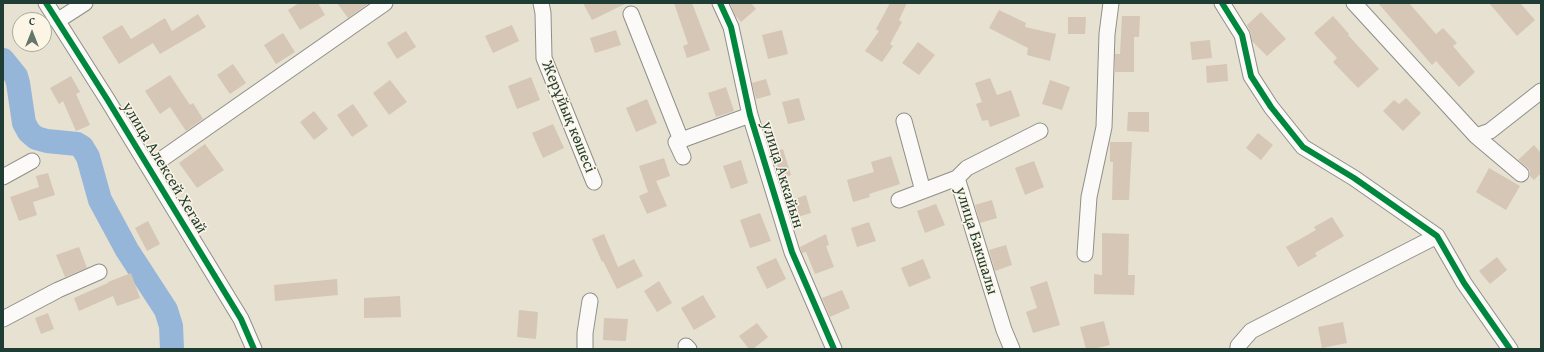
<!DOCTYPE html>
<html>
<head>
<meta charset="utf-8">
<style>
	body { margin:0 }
	#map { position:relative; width:1544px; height:352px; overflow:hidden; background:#e7e1d1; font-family:"Gentium Book Plus",serif }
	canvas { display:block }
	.frame { position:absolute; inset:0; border:4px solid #1f3d34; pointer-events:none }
	.north { position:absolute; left:12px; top:12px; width:40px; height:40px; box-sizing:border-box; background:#fcf5e5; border:1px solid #a4ab9e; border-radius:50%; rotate:0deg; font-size:11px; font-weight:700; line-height:16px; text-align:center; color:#1f3d34 }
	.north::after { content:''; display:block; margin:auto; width:14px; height:18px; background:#65766b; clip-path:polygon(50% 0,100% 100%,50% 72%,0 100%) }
</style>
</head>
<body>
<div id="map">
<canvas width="1544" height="352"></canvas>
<div class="frame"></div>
<div class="north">С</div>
</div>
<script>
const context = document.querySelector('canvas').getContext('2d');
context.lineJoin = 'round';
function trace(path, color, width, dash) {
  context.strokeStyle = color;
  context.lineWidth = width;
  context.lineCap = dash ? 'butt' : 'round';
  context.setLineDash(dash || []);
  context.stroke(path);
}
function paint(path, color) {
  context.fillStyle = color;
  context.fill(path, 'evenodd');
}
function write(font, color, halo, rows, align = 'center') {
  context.font = font + ' "Gentium Book Plus",serif';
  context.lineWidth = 3;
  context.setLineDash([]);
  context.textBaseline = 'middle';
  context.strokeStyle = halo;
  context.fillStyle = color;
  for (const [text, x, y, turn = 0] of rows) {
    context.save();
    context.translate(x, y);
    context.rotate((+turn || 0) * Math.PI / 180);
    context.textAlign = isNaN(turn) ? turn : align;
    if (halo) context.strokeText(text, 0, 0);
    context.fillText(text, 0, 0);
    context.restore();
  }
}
const river = new Path2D(`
	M3,60l13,16 2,7 6,40 5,9 7,6 11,3 30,3 5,3 6,10 12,43 27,50 39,60 5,16 1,23`);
const building = new Path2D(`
	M299,3h19l7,12 -25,15 -12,-20z
	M337,3h32l-21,15z
	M583,3h44l-35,17z
	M674,3h18l18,47 -23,8 -4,-12 5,-2z
	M730,3h21l5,6 -15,13 -6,-7z
	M890,3h17l-8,17 3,2 -12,22 3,2 -11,16 -17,-11 14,-20 -3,-2z
	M1378,3h31l27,31 7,-6 14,15 -4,3 22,26 -16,15 -23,-26 -4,4z
	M1489,3h31l15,17 -18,16z
	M999,10l27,13 -1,4 31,7 -6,27 -23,-6 1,-7 -39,-20z
	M1261,12l25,27 -19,17 -15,-15 -1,-8 -4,-8z
	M198,14l8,13 -46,27 -7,-11 -34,21 -17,-27 20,-12 9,14 34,-21 7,13z
	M1122,16h18l-1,21h-5v35h-19v-18h5z
	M1333,16l16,18 -1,1 31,34 -21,19 -25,-26 4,-4 -23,-25z
	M1068,17h18l-1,17h-17z
	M512,25l7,16 -26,12 -8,-17z
	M616,30l5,15 -26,8 -5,-15z
	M782,30l6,24 -20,5 -6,-24z
	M406,31l10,16 -19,12 -10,-16z
	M283,33l12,19 -19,12 -12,-19z
	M1210,40l2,18 -20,2 -2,-18z
	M918,42l17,13 -16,20 -17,-12z
	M233,64l13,19 -16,11 -13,-19z
	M1227,64l1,17 -21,2 -1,-17z
	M170,75l20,30 3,-2 10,16 -17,12 -16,-24 -10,7 -15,-23z
	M71,76l9,16 -4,2 14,31 -14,6 -13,-30 -4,3 -9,-16z
	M531,77l9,23 -23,9 -9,-23z
	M990,78l7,17 14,-5 9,26 -30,11 -2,-7 -6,1 -6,-17 6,-2 -7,-19z
	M766,79l5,16 -15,4 -4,-16z
	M390,80l17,22 -18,13 -16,-22z
	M1050,80l20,7 -8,23 -20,-6z
	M726,87l8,24 -18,6 -8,-24z
	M799,98l6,22 -17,4 -6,-22z
	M1406,98l15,15 -18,18 -20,-20 11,-11 5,4z
	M647,99l10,24 -21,9 -10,-24z
	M353,104l15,22 -16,11 -15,-22z
	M314,111l14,18 -14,11 -14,-18z
	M1128,112h21v20l-22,-1z
	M553,124l11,24 -21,10 -11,-25z
	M1258,133l15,12 -12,15 -15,-12z
	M1110,142h22l-3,58h-17l1,-38h-3z
	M205,144l19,26 -27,18 -18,-25z
	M1534,145l7,8v20l-7,7 -4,-4v-5l-3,-4 -9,-7z
	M783,149l8,26 -12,4 -8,-27z
	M891,156l9,28 -31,10 1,3 -17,5 -6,-22 27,-8 -3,-10z
	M664,158l6,18 -14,5 11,25 -20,8 -8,-18 9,-4 -9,-26z
	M741,160l7,23 -17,6 -8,-23z
	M1034,161l10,26 -19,8 -10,-27z
	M1489,168l31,18 -14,24 -30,-18z
	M48,173l7,22 -22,7 4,13 -18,6 -9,-24 29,-10 -3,-11z
	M806,195l5,18 -20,6 -5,-17z
	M992,200l5,18 -17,5 -5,-18z
	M936,204l9,21 -20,8 -8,-22z
	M760,213l11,28 -21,7 -10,-28z
	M1332,217l12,19 -29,17 2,3 -19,11 -12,-20 30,-17 -2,-3z
	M148,221l12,23 -13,7 -12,-23z
	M869,222l7,19 -19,6 -6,-19z
	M1102,233l27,1 -1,41h7l-1,20 -40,-1v-20l8,1z
	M604,234l14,33 16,-8 9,17 -26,13 -14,-28 -1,1 -10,-23z
	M826,234l3,11 -3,1 8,21 -19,7 -9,-22 -4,1 -2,-6z
	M1006,245l6,20 -17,6 -6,-21z
	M79,247l8,21 -22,9 -9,-22z
	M1497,257l10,13 -17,14 -11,-13z
	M776,258l10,21 -19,10 -11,-22z
	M923,259l8,19 -22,9 -8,-19z
	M131,273l9,25 -23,8 -4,-10 -34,15 -5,-13 34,-15v-1z
	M337,279l1,16 -63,6 -1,-16z
	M659,281l13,22 -15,9 -13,-21z
	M1047,281l13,44 -27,8 -7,-21 11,-4 -7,-21z
	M842,290l8,18 -20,9 -8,-19z
	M703,295l13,22 -22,13 -13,-22z
	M400,296l1,21 -37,1v-20z
	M519,310l19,2 -2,27 -19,-2z
	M48,313l6,16 -13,5 -6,-16z
	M604,318l24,1 -2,22 -23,-1z
	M1104,321l6,24 -17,4h-7l-6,-22z
	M1343,322l4,21 -25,5 -4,-21z
	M757,323l11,14 -15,12h-4l-10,-13z`);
const minor = new Path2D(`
	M46,3l61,96 134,220 13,30
	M541,3l2,10 1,45 50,124
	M720,3l11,24 19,88 42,137 42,97
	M1222,3l20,32 9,41 20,31 32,40 51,31 83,58 27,47 46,66
	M1354,3l122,133 45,38
	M631,14l50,126
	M57,21l28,-18
	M904,121l19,70
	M1476,136l14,-5 51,-40
	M683,157l-7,-15 74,-27
	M149,168l236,-165
	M3,177l29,-16
	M899,200l58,-22
	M1085,254l4,-57 15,-70 3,-93 4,-31
	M3,319l55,-29 41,-18
	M686,346l3,3
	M585,349v-16l5,-32
	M1012,349l-8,-19 -47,-152 10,-10 73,-37
	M1238,349v-3l13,-15 186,-95`);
const cycleway = new Path2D(`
	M46,3l61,96 134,220 13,30
	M720,3l11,24 19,88 42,137 42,97
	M1222,3l20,32 9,41 20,31 32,40 51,31 83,58 27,47 46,66`);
const streetNames = [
	["Жерұйық көшесі",568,117,68],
	["улица Алексей Хегай",164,168,59],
	["улица Аккайын",782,175,73],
	["улица Бакшалы",976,241,73]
];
trace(river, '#96b6d9', 24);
paint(building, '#d6c6b6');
trace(minor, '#8e9087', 17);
trace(minor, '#fbfaf8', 15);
trace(cycleway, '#00873e', 6);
write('16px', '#1f3d34', '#fcf5e5', streetNames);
</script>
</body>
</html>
